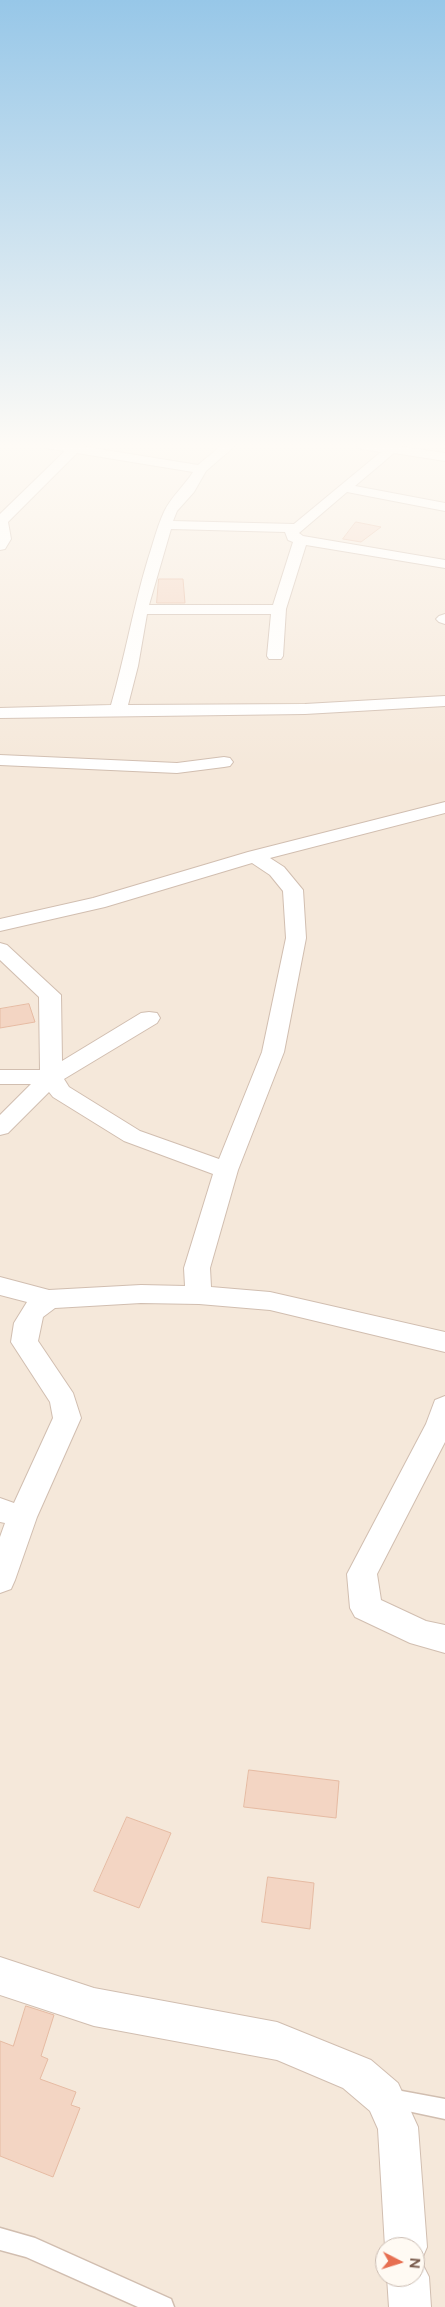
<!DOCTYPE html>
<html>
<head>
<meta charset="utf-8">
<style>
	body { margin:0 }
	#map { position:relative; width:445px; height:2307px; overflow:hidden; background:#fdf6ec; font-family:Figtree,sans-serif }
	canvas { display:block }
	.north { position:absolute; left:375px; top:2237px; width:50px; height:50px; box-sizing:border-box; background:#fffaf3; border:1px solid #cabbb1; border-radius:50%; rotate:95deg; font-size:14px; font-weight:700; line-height:20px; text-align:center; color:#7a5c4d }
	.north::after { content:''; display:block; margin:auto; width:18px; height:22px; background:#e76f51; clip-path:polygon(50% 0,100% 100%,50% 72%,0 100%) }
</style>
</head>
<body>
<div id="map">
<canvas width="445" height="2307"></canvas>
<div class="north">N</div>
</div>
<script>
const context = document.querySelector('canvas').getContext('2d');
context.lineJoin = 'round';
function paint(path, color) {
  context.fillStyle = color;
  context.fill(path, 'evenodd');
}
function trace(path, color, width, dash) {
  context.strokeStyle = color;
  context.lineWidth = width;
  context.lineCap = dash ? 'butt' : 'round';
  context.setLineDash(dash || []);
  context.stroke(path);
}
const residential = new Path2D(`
	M0,445h445v1862h-445zM385,2247h30v30h-30z`);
const building = new Path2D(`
	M356,522l25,5 -20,15 -18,-3z
	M159,579h24l2,24h-28z
	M29,1004l6,18 -35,6v-19z
	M249,1770l90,11 -3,37 -92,-11z
	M127,1817l44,16 -32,75 -45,-17z
	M268,1877l46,6 -4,46 -48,-7z
	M26,2006l28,9 -13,41 7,3 -8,20 36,13 -5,13 9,3 -27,69 -53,-21v-115l13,5z`);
const lane = new Path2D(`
	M391,2089l54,10v20l-61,-13 -3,-7 3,-7z
	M0,2228l35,10 136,61 3,8h-36l-112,-50 -26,-7z`);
const street = new Path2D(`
	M43,445h31l124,20 24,-20h14l-30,26 -12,21 -17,19 -4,10 121,3 87,-72 -20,-3 -6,-4h34l56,8v8l-51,-8 -39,33 90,17v8l-98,-19 -48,41 4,3 142,24v8l-139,-23 -20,64 -3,47 -2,3h-12l-2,-3 4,-42h-124l-9,52 -10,39 177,-1 140,-8v10l-140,8 -305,4v-10l111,-3c14,-48 22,-97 37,-146 5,-15 9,-32 16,-47 6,-14 21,-27 29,-40l-116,-19 -69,69 3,17 -6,10 -5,1v-36l65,-63 -20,-3zM171,529l114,3 3,8 5,2 -20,63h-124z
	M445,614v10l-6,-2 -3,-3 3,-3z
	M0,755l177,8 47,-6 6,1 3,4 -3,4 -6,1 -47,6 -177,-8z
	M445,802v11l-175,45 14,9 19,23 3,48 -22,114 -46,118 -28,98 1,19 59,5 175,40v20l-175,-42 -71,-6 -58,-1 -86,5 -12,9 -5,24 35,52 8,25 -44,99 -22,63 -4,9 -11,4v-56l5,-14 -5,-1v-24l14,5 39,-85 -3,-16 -39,-60 3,-19 13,-21 -27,-7v-18l49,13 92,-5 44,1 -1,-18 29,-94 -89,-33 -71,-44 -4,-5 -41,41 -8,2v-20l31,-31h-31v-14h40l-1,-73 -39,-37v-17l7,2 54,50 1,66 79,-48 8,-1 8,1 3,5 -3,5 -93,56 5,8 71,44 79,28 43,-107 24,-114 -3,-47 -13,-16 -18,-12 -147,44 -105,24v-12l93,-21 155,-46z
	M445,1396v46l-68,132 4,26 45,21 19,4v28l-35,-10 -55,-26 -5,-9 -3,-34 79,-150 9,-24z
	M0,1957l94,31 183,34 94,38 27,23 20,44 9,120 -6,14 8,16 2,30h-42l-2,-30h28v-30h-30l-7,-118 -8,-18 -27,-23 -66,-28 -183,-34 -94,-31z`);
paint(residential, '#f5e8da');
paint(building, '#f3d5c3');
trace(building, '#e6bba3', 1);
trace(lane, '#d1beb0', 3);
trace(street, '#d1beb0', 2);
paint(lane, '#fff');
paint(street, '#fff');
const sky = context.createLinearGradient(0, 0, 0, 768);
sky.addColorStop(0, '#97c7e8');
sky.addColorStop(0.58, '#fefbf6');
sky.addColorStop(1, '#fefbf600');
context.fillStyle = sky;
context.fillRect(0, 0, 445, 768);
</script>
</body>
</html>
